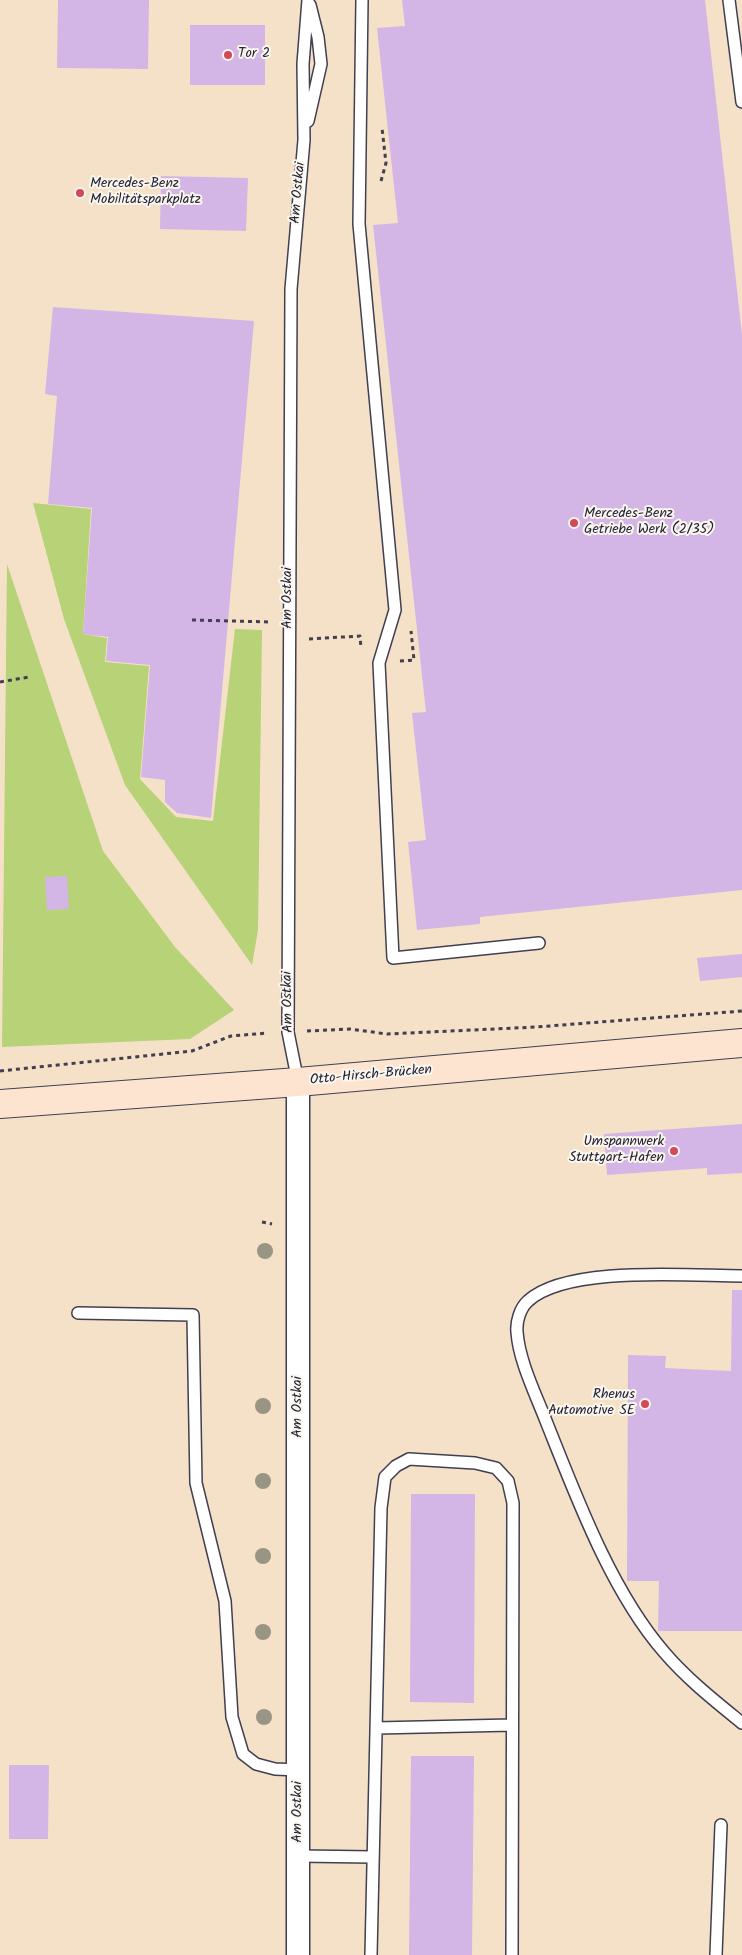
<!DOCTYPE html>
<html>
<head>
<meta charset="utf-8">
<style>
	body { margin:0 }
	canvas { display:block; background:#f4e1c7 }
</style>
</head>
<body>
<canvas width="742" height="1955"></canvas>
<script>
const context = document.querySelector('canvas').getContext('2d');
context.lineJoin = 'round';
function paint(path, color) {
  context.fillStyle = color;
  context.fill(path, 'evenodd');
}
function trace(path, color, width, dash) {
  context.strokeStyle = color;
  context.lineWidth = width;
  context.lineCap = dash ? 'butt' : 'round';
  context.setLineDash(dash || []);
  context.stroke(path);
}
function write(font, color, halo, rows, align = 'center') {
  context.font = font + ' Kalam,sans-serif';
  context.lineWidth = 4;
  context.setLineDash([]);
  context.textBaseline = 'middle';
  context.strokeStyle = halo;
  context.fillStyle = color;
  for (const [text, x, y, turn = 0] of rows) {
    context.save();
    context.translate(x, y);
    context.rotate((+turn || 0) * Math.PI / 180);
    context.textAlign = isNaN(turn) ? turn : align;
    if (halo) context.strokeText(text, 0, 0);
    context.fillText(text, 0, 0);
    context.restore();
  }
}
const green = new Path2D(`
	M33,503l58,6 -8,125 24,4 -2,24 44,4 -9,113 36,38 37,4 22,-192 27,1 -4,300 -6,35 -127,-180 -61,-166z
	M7,564l96,287 72,96 59,63 -44,29 -188,8z`);
const building = new Path2D(`
	M58,0h91l-1,69 -91,-1z
	M402,0h303l37,335v555l-262,27v7l-63,6 -9,-88 18,-2 -14,-127 14,-1 -53,-487 25,-2 -21,-195 28,-2z
	M190,25h75v60h-75z
	M161,176l87,2 -2,53 -86,-2z
	M53,307l201,14 -43,497 -34,-5 -12,-11v-22l-24,-3 9,-112 -44,-4 2,-24 -25,-3 9,-126 -44,-4 9,-108 -12,-2z
	M67,876l2,33 -22,1 -2,-33z
	M742,954v23l-42,4 -3,-23z
	M742,1124v49l-35,2v-7l-100,7 -3,-41z
	M732,1290h10v341h-84l1,-50h-32l1,-226 38,1 -1,12 66,3z
	M411,1494h64l-1,209 -64,-1z
	M411,1756h63l-2,199h-63z
	M9,1765h40l-1,74h-39z`);
const path = new Path2D(`
	M381,181l5,-18 -4,-35
	M192,620l79,2
	M309,639l51,-3 1,12
	M400,661l14,-1 -3,-29
	M0,682l29,-5
	M307,1031l43,-2 37,5 149,-7 206,-16
	M0,1071l192,-20 39,-15 37,-3
	M262,1222l10,2`);
const service = new Path2D(`
	M362,0l-3,224 36,386 -16,53 14,295 146,-15
	M729,0l13,102
	M308,121l13,-57 -3,-27 -8,-32
	M298,1082l-10,-50 3,-743 13,-149 -1,-76 5,-64
	M742,1276c-52,0 -175,-11 -214,25 -8,7 -12,21 -11,31 2,29 19,63 29,89 30,75 65,170 118,231 23,27 51,49 78,71
	M78,1313l115,2 3,168 29,118 7,116 11,37 13,10 19,5 24,1
	M376,1728l136,-3
	M299,1856l74,1
	M371,1955l10,-447 4,-31 11,-11 13,-7 66,4 21,5 12,13 5,22 -1,452
	M716,1955l5,-130`);
const minor = new Path2D(`
	M298,1955v-873`);
const secondary = new Path2D(`
	M0,1104l298,-22 444,-39`);
const trees = [
	[265,1251],
	[263,1406],
	[263,1481],
	[263,1556],
	[263,1632],
	[264,1717]
];
const markers = [
	[228,55,5,"#d1495b"],
	[80,193,5,"#d1495b"],
	[574,523,5,"#d1495b"],
	[674,1151,5,"#d1495b"],
	[645,1404,5,"#d1495b"]
];
const poiNames = [
	["Tor 2",238,55],
	["Mercedes-Benz",90,185],
	["Mobilitätsparkplatz",90,201],
	["Mercedes-Benz",584,515],
	["Getriebe Werk (2/35)",584,531],
	["Umspannwerk",664,1143,"right"],
	["Stuttgart-Hafen",664,1159,"right"],
	["Rhenus",635,1396,"right"],
	["Automotive SE",635,1412,"right"]
];
const streetNames = [
	["Am Ostkai",299,193,-85],
	["Am Ostkai",289,598,-90],
	["Am Ostkai",289,1002,-91],
	["Otto-Hirsch-Brücken",371,1076,-5],
	["Am Ostkai",299,1407,-90],
	["Am Ostkai",299,1812,-90]
];
paint(green, '#b7d277');
paint(building, '#d3b6e6');
trace(service, '#423f50', 14);
trace(minor, '#423f50', 25);
trace(secondary, '#423f50', 30);
trace(path, '#423f50', 3, [4, 4]);
trace(service, '#fff', 11);
trace(minor, '#fff', 22);
trace(secondary, '#fde4d1', 28);
context.fillStyle = '#999584';
for (const [x, y] of trees) {
  context.beginPath();
  context.arc(x, y, 8, 0, 2 * Math.PI);
  context.fill();
}
for (const [x, y, r, color] of markers) {
  const dot = new Path2D();
  dot.arc(x, y, r, 0, 2 * Math.PI);
  context.fillStyle = color;
  context.fill(dot);
  trace(dot, '#fbf7ec', 2);
}
write('14px', '#22223b', '#fbf7ec', poiNames, 'left');
write('14px', '#22223b', '#fbf7ec', streetNames);
</script>
</body>
</html>
